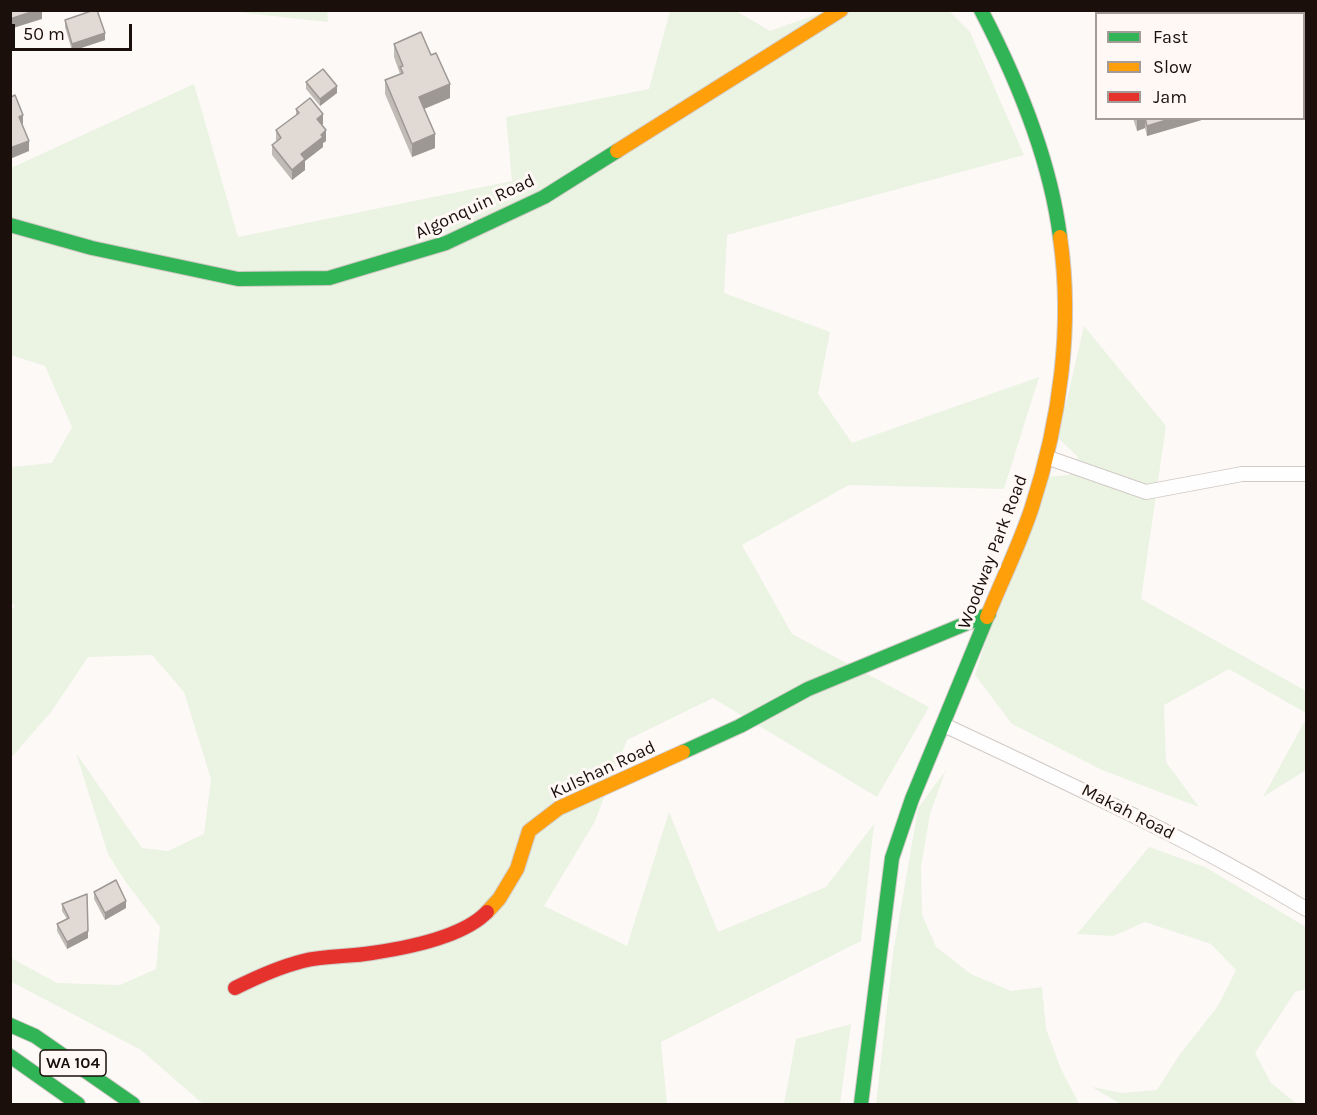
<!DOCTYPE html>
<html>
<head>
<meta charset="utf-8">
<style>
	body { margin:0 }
	#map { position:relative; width:1317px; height:1115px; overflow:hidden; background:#fdf9f7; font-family:Karla,sans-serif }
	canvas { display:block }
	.frame { position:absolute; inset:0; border:12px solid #1a0f0a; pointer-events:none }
	.legend { position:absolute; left:1095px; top:12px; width:210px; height:108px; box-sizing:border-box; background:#fff8f5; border:2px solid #a39b97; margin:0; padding:8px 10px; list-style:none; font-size:18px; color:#1a0f0a }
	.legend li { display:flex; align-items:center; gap:12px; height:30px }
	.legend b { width:30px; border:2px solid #a39b97 }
	.scale { position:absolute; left:12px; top:24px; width:120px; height:27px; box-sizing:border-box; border:3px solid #1a0f0a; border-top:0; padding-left:8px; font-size:18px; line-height:21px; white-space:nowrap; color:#1a0f0a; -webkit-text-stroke:4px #fff8f5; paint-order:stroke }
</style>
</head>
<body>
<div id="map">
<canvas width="1317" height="1115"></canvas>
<div class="frame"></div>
<ul class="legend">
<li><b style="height:8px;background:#30b455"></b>Fast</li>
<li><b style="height:8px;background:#ff9f0a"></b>Slow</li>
<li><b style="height:8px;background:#e5322d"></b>Jam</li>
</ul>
<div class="scale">50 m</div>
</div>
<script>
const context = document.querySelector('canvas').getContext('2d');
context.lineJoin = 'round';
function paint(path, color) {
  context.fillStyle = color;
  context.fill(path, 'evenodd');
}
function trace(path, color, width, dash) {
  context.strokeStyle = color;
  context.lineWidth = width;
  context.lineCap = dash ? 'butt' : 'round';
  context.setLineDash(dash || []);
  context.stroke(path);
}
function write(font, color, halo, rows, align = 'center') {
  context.font = font + ' Karla,sans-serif';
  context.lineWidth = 6;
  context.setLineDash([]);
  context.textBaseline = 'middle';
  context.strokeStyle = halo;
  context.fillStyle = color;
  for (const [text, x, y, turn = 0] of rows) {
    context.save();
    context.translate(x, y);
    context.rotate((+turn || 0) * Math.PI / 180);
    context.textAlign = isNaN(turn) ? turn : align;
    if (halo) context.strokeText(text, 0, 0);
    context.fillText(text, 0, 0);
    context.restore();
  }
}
const green = new Path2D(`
	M228,11h99l1,11z
	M670,11h66l34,20 56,-20h123l21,21 54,123 -297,80 -3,58 106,39 -12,62 34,49 187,-66 -35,112 -155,-4 -107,60 50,89 137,73 -52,90 -164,-99 -86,42 -33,83 -50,83 83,40 42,-134 49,120 108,-45 48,-63 -13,117 -200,101 6,62h-464l-62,-54 -131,-69 1,-23 46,25 63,2 36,-16 4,-42 -35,-46 -17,-27 -32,-101 66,95 26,3 36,-17 7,-55 -27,-87 -32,-37 -64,2 -37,55 -40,46 -1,-147 5,-5 -5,-5 1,-134 41,-4 20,-36 -27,-61 -34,-11v-187l183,-84 44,153 274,-56 -6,-64 143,-28z
	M1084,326l82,100 -25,173 165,92v22l-77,-44 -65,36 2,57 33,45 -97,-37 -90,-46 -37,-49 22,-69 49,-129 23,-2 9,-18 -20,-19z
	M1306,719v51l-43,27z
	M946,770l-16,44 -9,53 1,47 14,33 35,27 40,17 31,-4 4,42 15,40 18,35h-203l17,-150 25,-146z
	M1149,847l56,20 101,60v62l-11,3 -40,61 16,30 26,21h-176l-29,-17 31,6 34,-3 23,-36 38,-48 18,-36 -25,-26 -66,-22 -32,14 -36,-2z
	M851,1024l-11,80h-56l12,-65z`);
const street = new Path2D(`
	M1046,457l100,35 96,-18h64
	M944,725c123,58 246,114 362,184`);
const fast = new Path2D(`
	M981,10c37,71 69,148 79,227
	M10,225l82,23 146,31 91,-1 117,-35 98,-46 73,-46
	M683,752l57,-26 68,-37 181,-75
	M10,1025l25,11 98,68
	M10,1056l68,48
	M861,1104l31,-246 20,-59 75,-182`);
const slow = new Path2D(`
	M617,151l224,-141
	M987,617c15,-37 33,-73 45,-110 28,-86 41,-181 28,-270
	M487,912l12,-13 18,-30 12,-38 30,-23 124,-56`);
const jam = new Path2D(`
	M235,988c22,-11 44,-21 68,-27 22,-6 46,-4 69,-8 34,-5 91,-16 115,-41`);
const wall = new Path2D(`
	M1166,10h27l-6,4h-20z
	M65,20l40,20 -33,11 -7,-24z
	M394,44l56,54 -26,11 11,39 -23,9 -27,-63v-14l15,-6 -6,-17z
	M306,82l31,11 -17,13 -14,-17z
	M296,109l27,15 -1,1 4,16 -3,2v4l-18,14v9l-13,10 -20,-25v-10l4,-4v-11l20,-15z
	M1133,118h72v1l-58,17 -2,-8 -8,3z
	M94,892l32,16 -21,12 -11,-21z
	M62,904l26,34 -21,11 -10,-18v-7l10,-5 -5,-8z`);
const shadedWall = new Path2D(`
	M37,10h5v9l-32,10v-10z
	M1170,10h23l-6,4h-17z
	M105,33v7l-33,11v-7z
	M450,84v14l-31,13v-14z
	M337,86v7l-17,13v-7z
	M323,114v10l-6,5v-10z
	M23,115v10l-4,-8z
	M1145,118v10l-8,3v-11z
	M1173,118h32v1l-58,17v-10z
	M326,130v11l-3,2v4l-18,14v9l-13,10v-10l9,-16z
	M435,134v14l-23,9v-13z
	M29,141v10l-19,8v-11z
	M126,901v7l-21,12v-7z
	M88,931v7l-21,11v-7z`);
const building = new Path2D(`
	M10,10h27l-27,9z
	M94,10h3l8,23 -33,11 -7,-24z
	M421,32l10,23 5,-2 14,31 -31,13 16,37 -23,10 -27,-64 18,-7 -3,-6 3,-1 -9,-22z
	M323,69l14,17 -17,13 -14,-17z
	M10,95l1,2 4,-2 8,20 -4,2 10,24 -19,7z
	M310,98l13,16 -6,5 9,11 -5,5 2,2 -22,17 4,5 -13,11 -20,-25 9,-7 -5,-8 23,-17 -3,-4z
	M1145,118h28l-26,8z
	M116,880l10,21 -21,12 -11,-21z
	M87,894l1,37 -21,11 -10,-18 12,-6 -7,-14z`);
const shields = [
	[73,1063,66]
];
const shieldNames = [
	["WA 104",73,1063]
];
const streetNames = [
	["Algonquin Road",475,207,-25],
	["Woodway Park Road",993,552,-69],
	["Kulshan Road",603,770,-25],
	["Makah Road",1128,812,27]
];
paint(green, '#ebf3e3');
trace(street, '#d1c9c5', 16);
trace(fast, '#d1c9c5', 16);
trace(slow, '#d1c9c5', 16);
trace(jam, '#d1c9c5', 16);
trace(street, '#fffefe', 14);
trace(fast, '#30b455', 14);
trace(slow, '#ff9f0a', 14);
trace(jam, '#e5322d', 14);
paint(wall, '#c1bbb6');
paint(shadedWall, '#9d9894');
paint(building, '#e0d9d4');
trace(building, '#9d9894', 1.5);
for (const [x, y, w] of shields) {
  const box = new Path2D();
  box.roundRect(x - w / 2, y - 13, w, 26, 4.5);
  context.fillStyle = '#fff8f5';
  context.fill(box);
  trace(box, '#1a0f0a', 1.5);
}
write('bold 16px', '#1a0f0a', null, shieldNames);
write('18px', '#1a0f0a', '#fff8f5', streetNames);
</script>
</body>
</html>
